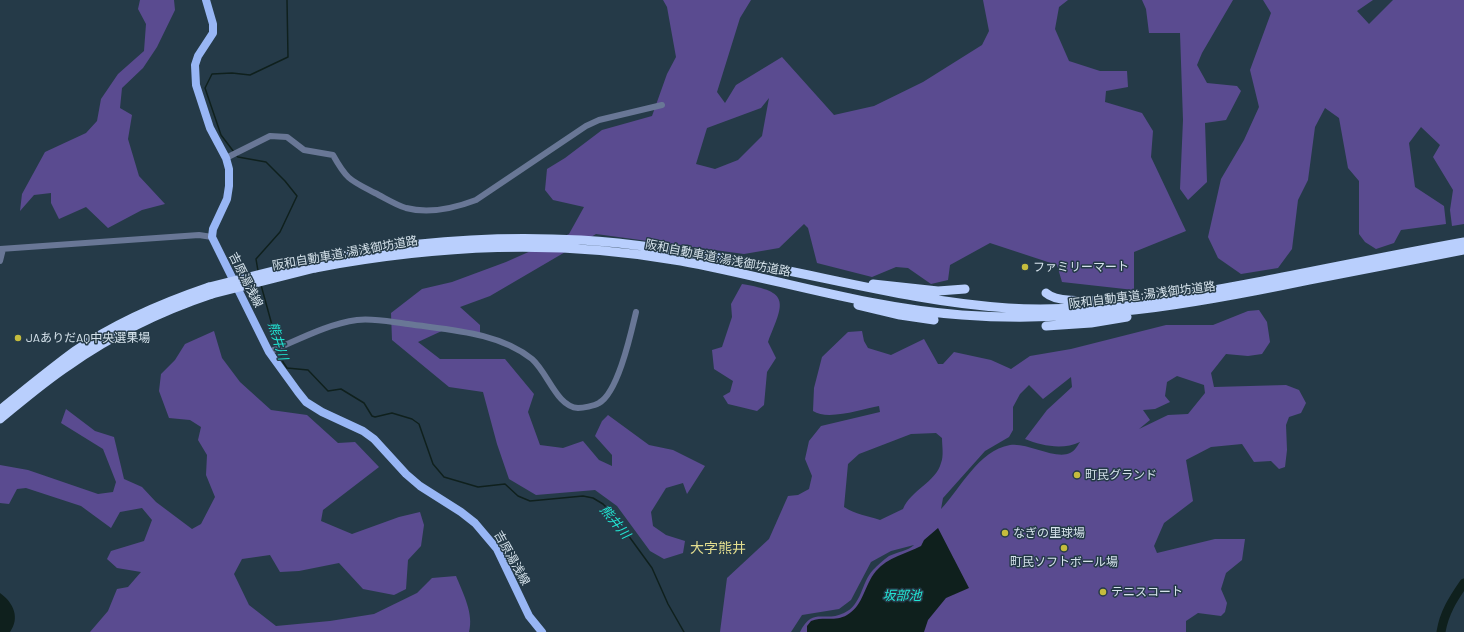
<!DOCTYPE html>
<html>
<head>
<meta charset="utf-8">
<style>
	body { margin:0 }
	canvas { display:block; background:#253a48 }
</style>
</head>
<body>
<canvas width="1464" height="632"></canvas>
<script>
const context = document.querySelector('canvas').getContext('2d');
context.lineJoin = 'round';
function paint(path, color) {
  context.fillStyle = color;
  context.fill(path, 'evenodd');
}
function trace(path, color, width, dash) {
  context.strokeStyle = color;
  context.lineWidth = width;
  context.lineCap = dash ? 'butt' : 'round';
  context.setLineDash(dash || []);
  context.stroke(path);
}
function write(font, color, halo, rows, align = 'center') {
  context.font = font + ' Barlow,"Noto Sans JP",sans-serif';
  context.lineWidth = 3;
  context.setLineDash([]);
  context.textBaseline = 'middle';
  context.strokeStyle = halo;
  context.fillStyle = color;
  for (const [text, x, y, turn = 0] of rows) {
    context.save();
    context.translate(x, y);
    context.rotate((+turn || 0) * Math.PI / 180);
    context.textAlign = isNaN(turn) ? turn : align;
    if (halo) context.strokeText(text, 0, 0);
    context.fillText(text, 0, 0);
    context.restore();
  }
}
const green = new Path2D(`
	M140,0h34l1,10 -18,37 -14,21 -21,20 -2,20 12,7 -4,24 11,37 26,28 -23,6 -34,18 -22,-21 -27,12 -8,-16v-10l-17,2 -14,16 2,-17 23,-42 41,-19 11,-12 4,-22 17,-25 26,-23 2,-27 -8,-15z
	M663,0h88l-11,18 -23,74 8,11 11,-18 46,-28 52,58 40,-9 49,-24 59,-37 7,-14 -6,-31h85l-9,7 -4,22 14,32 31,10h27l1,16 -22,4 -1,11 37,11 11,18 -2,26 35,74 -52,21v38l-72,-8 -5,-17 -67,-22 -40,22 -2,15 -17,4 -23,-16 -12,-1 -24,10 -55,-14 -9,-35 -4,-4 -25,24 -35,6 -148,-20 -106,62 -30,11 20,18v12l-34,-8 -28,13 22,17h65l29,35 -6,18 12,33 23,3 20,-7 16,19 13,6v-11l-17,-19 7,-15 6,-6 41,30 24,5 32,16 -18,28 -4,-11 -17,5 -15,24 2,14 13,9 19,6 -2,12 -19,6 -14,-8 -33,-45 -22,-16 -59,5 -27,-16 -12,-35 -14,-52 -34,-5 -57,-47 -1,-27 31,-24 30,-7 54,-20 63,-28 15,-27 -31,-7 -8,-10 2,-21 18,-11 37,-28 50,-14 15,-42 9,-17 -9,-50zM769,98l-7,38 -24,24 -23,9 -19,-5 11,-36 54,-20z
	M1142,0h91l-31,53 -5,12 10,18 30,3 4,5 -15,29 -21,3 2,59 -19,18 -8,-11 3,-69 -3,-87h-31l-3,-24z
	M1263,0h110l-16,11 12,13 24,-24h71v224l-12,2 -2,-16 3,-20 -20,-33 7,-12 -19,-18 -12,16 6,44 29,19 2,18 -45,6 -7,13 -18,6 -11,-7 -6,-8v-53l-11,-13 -9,-50 -14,-10 -10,19 -7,53 -10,20 -6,49 -14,19 -37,6 -23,-16 -10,-21 13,-58 23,-39 15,-33 -9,-37 21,-57z
	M742,284c49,8 42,18 26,58l8,16 -9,14 -3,33 -7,6 -29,-7 -5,-8 7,-4 3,-11 -19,-12 -2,-19 10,-3 10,-30 -1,-13z
	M1259,310l8,12 3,20 -8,12 -14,2 -22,-2 -15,19 3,14 72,-2 13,5 7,13 -5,10 -12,4 -3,8 1,25 -2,17 -6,2 -8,-8 -17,1 -12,-18 -31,3 -25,13 7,41 -29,22 -10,23 3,7 58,-14h30l-3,21 -16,13 -5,16 6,14 -2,9 -4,4 -23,-3 -12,8v11h-386c13,-26 24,-9 44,-19 18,-8 17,-30 29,-43 5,-5 10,-10 16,-14 8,-4 19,-5 25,-11l-23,6 -20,11 -20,38 -12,9 -37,6 -11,17h-71l7,-54 42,-39 19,-43 10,-1 11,-6 3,-13 -7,-17 4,-18 12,-15 59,-14 -1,-6c-17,3 -51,15 -66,5l1,-23 8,-31 26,-25 14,-1 2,10 4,7 23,7 33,-16 14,25h5l11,-12 37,8 20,9 19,-13 41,-7 95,-24h47l35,-14zM1177,376l27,9 1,8 -17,21 -20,1 -29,14 11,-9 -7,-10 12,-1 15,-7 -5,-6 2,-14zM1071,377l1,10 -25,23 -22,29c17,7 38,11 55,3 -3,4 -5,9 -10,11 -15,7 -43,-11 -60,-8 -32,6 -49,43 -69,64l2,-11 42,-47 24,-14 4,-7v-23l7,-13 9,-9 14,14zM936,433l6,5c0,8 2,18 -1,25 -5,19 -30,27 -38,46l-23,11c-12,-4 -25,-6 -36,-13l4,-43 11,-10 52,-20z
	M214,331l8,27 18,24 31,28 36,5 31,28 17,-1 24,25 -56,43 -2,11 31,13 47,-17 21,-5 4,13 -3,21 -13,14 -2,29 -12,6 -31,-6 -24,-26 -40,8 -19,1 -10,-17 -28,4 -8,15 15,31 27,21 54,-5 44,-7 43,-21 15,-15 24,-2c7,17 18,38 13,56h-379l18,-21 9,-22 11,-2 13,-15 -24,-4 -10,-9 4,-8 33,-10 8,-21 -10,-12 -22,4 -9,16 -30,-22 -55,-18 -9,1 -8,15 -9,-1v-38l28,5 70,24 15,-2 3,-10 -13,-33 -42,-26 5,-14 29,22 19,6 10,42 18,8 14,15 36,27 9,-5 14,-27 -9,-22 1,-20 -9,-15 3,-13 -11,-7 -21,-2 -10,-27 2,-17 14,-14 10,-16z`);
const water = new Path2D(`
	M938,528l31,60 -23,10 -18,22 -4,12h-117v-6l4,-5c13,-5 24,1 36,-6 17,-10 17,-30 29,-44 12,-14 30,-17 45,-25l3,-6z
	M0,593c14,10 20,25 10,39h-10z`);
const stream = new Path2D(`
	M234,152l-13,-17 -16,-47 7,-14 20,-1 18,2 38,-18 -1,-57
	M236,155l2,2 28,5 19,19 12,15 -17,36 -24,27 2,12
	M261,285l17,62
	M279,350l4,12 4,6 21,2 20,21 13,-2 23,14 8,13 3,1 17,-4 20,6 7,5 14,40 11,13 34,10 27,-3 13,12 12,5 53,-5 10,2 10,6 9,9 40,55 16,36 16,28`);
const river = new Path2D(`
	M1441,632c3,-19 12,-33 23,-49`);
const minor = new Path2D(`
	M226,158l44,-22 17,1 17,13 29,5c14,25 17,25 42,38 10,5 21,12 31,15 23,6 49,0 70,-8l110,-74 13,-6 63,-15
	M0,249l199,-14 13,2
	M0,261l3,-12
	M269,352c29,-12 58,-28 88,-32 17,-2 34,2 51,4 41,6 91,8 124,35 16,14 25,48 46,49 5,0 16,-2 21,-5 19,-10 32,-70 37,-91`);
const major = new Path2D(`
	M206,0l7,24v9l-15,23 -3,9 1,20 14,43 16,30 3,11v17l-2,13 -14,30 -1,8 57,115 29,40 8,10 16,10 41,19 11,8 32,35 14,12 41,26 14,11 22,26 32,67 13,16`);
const highway = new Path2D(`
	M313,261c88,-19 179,-26 268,-21 52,3 105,12 156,21 91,16 179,41 271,47 86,5 171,-11 255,-27 67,-13 134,-27 201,-39
	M315,268c123,-23 241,-29 366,-7 93,17 185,47 281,54 117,9 232,-11 347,-35 52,-10 103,-20 155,-30
	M873,284l65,7 27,-2
	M1046,293c12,11 49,7 66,7
	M858,305l42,10 34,5
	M1046,326l45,-3 36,-6
	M0,410c25,-20 49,-40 75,-59 40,-28 87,-48 134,-64
	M0,419c22,-18 44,-37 68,-53 44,-31 93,-55 144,-72`);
const highwayBridge = new Path2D(`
	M209,287l104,-26
	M212,294l103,-26`);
const markers = [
	[1025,267,4,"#c5bc3d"],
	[18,338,4,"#c5bc3d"],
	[1077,475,4,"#c5bc3d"],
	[1005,533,4,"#c5bc3d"],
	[1064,548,4,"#c5bc3d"],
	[1103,592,4,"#c5bc3d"]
];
const streetNames = [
	["阪和自動車道;湯浅御坊道路",345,253,-10],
	["阪和自動車道;湯浅御坊道路",718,258,11],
	["吉原湯浅線",246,280,63],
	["阪和自動車道;湯浅御坊道路",1142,295,-7],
	["吉原湯浅線",512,558,61]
];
const poiNames = [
	["ファミリーマート",1033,267],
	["JAありだAQ中央選果場",26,338],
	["町民グランド",1085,475],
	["なぎの里球場",1013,533],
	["町民ソフトボール場",1064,562,"center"],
	["テニスコート",1111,592]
];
const waterNames = [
	["熊井川",278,341,73],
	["熊井川",615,522,50],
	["坂部池",902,596]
];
const quarterNames = [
	["大字熊井",718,548]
];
paint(green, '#5a4b90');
paint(water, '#0f201d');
trace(stream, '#0f201d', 1.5);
trace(river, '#0f201d', 9);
trace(minor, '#697796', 6);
trace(major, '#98b6f5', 8);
trace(highway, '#b9cffd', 9);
trace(highwayBridge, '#b9cffd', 9);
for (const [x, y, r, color] of markers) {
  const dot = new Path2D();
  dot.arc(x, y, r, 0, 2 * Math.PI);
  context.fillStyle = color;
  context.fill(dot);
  trace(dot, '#253a48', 1.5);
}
write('12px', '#d5e2eb', '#253a48', streetNames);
write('12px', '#d5e2eb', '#253a48', poiNames, 'left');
write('italic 13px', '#22e7d5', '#253a48', waterNames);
write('14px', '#e3de8f', '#253a48', quarterNames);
</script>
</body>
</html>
